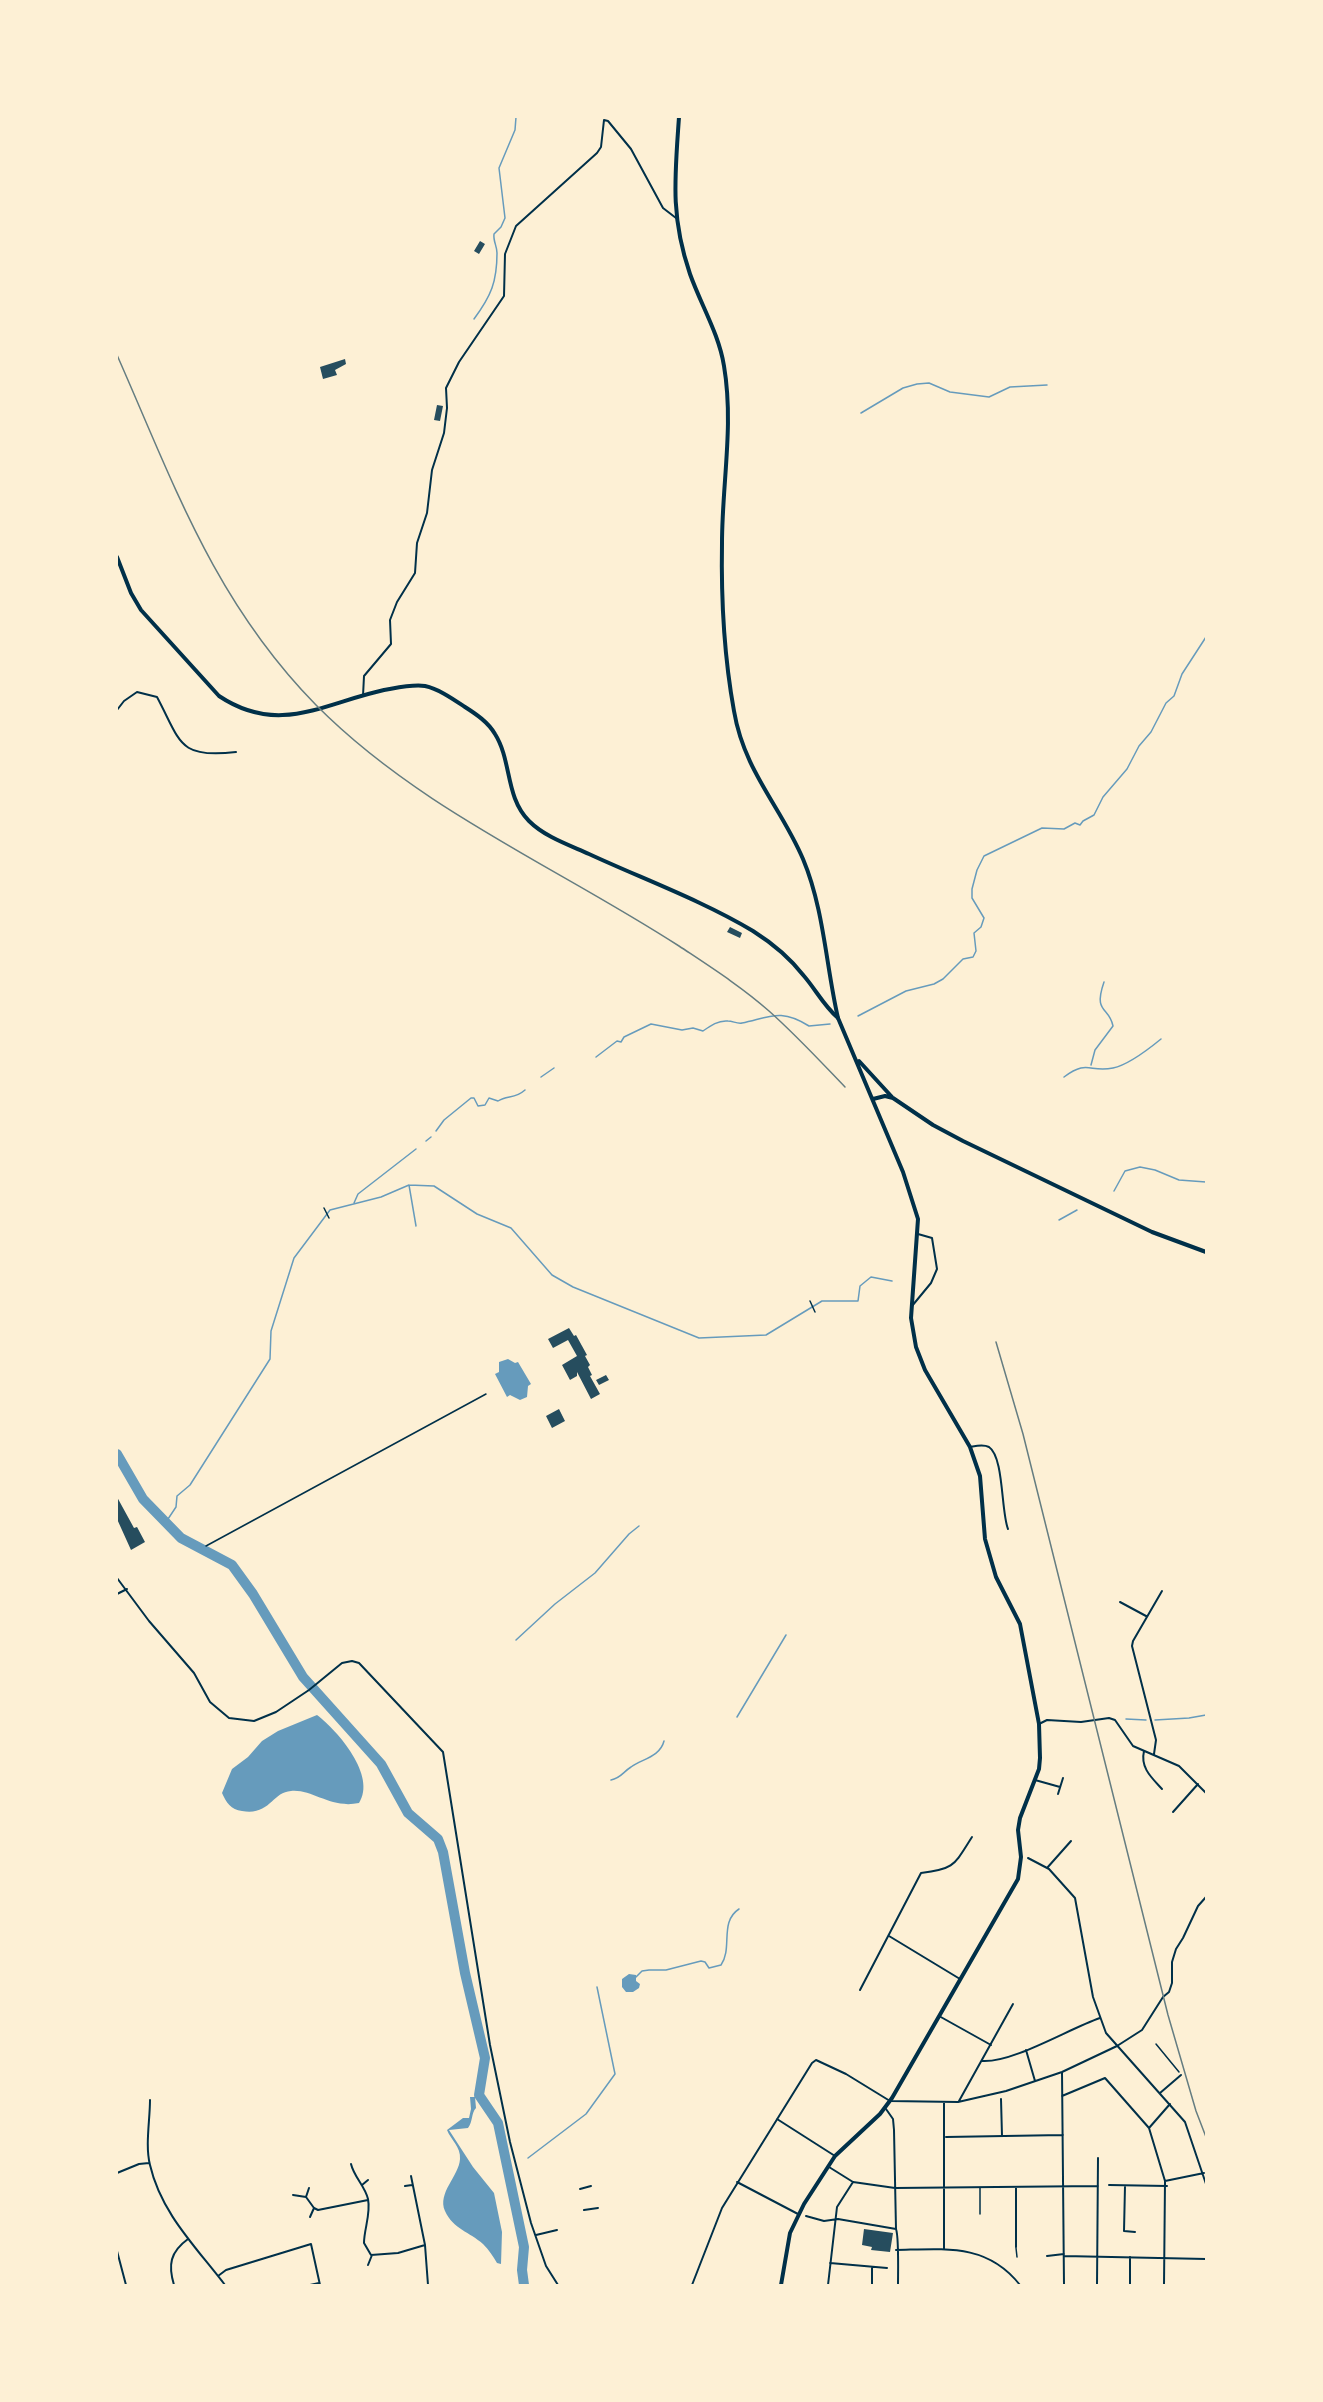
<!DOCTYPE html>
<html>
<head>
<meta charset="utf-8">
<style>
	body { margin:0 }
	#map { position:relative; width:1323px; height:2402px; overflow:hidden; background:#fdf0d5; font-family:"Titillium Web",sans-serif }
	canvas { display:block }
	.frame { position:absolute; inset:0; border:118px solid #fdf0d5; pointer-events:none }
</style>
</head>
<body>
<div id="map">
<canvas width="1323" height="2402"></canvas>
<div class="frame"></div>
</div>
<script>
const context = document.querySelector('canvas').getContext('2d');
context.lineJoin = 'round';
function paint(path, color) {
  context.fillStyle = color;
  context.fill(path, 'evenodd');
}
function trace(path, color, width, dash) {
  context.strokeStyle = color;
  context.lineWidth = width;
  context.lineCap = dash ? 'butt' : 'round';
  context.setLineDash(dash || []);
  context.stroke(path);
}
const water = new Path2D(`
	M508,1359l7,4 3,-1 13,22 -3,2 -1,11 -7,3 -10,-5 -3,2 -12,-23 4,-2v-10z
	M317,1715c21,16 60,61 42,88 -29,6 -46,-14 -68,-12 -19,1 -21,25 -49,20 -11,-1 -16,-9 -20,-18l10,-24 16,-12 14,-16 16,-10z
	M629,1974l7,1v6l4,3 -1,4 -6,4h-7l-4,-5v-8z
	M470,2097h5l1,11c-5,5 -3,14 -8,20l-19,2 24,37 21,26 8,39 -1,32 -4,-1c-4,-7 -8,-13 -14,-19 -13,-12 -30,-15 -38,-33 -8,-18 14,-35 15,-52 1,-12 -9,-19 -13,-29l16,-12h6l2,-9z`);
const stream = new Path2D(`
	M474,319c17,-23 23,-37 23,-66 0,-7 -4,-12 -3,-19l7,-7 4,-9 -6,-50 16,-38 1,-13
	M861,413l42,-25 14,-4 12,-1 21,9 39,5 21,-10 37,-2
	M858,1016l48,-25 28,-7 9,-5 20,-20 10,-2 3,-6 -2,-18 7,-6 3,-9 -12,-20v-9l5,-19 7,-14 58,-28 22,1 11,-6 5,2 3,-4 11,-6 9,-18 24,-28 12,-23 12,-14 15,-29 8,-7 8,-22 24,-37
	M596,1057l21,-16 4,1 3,-5 27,-13 31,6 11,-2 10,3c7,-5 15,-11 25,-10 5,0 9,3 14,2 28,-6 39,-15 67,3l21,-2
	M1091,1065l4,-15 18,-24c-4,-20 -20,-12 -9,-44
	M541,1077l13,-9
	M1064,1077c24,-18 25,-4 49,-9 15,-3 37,-20 48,-29
	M436,1131l8,-11 27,-22h3l4,8 7,-1 4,-7 9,3c9,-6 17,-2 27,-11
	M426,1141l5,-4
	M409,1185l25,1 43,28 34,14 41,47 21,12 126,51 67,-3 56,-34h36l2,-15 11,-9 21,4
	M1114,1191l11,-20 15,-4 15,3 24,10 27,2
	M354,1203l4,-9 58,-45
	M1059,1220l18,-10
	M166,1522l10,-15 1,-11 13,-11 80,-126 1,-28 23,-73 36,-48 51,-13 28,-12 7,41
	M516,1640l39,-36 40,-31 34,-39 10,-8
	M737,1717l49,-82
	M1126,1719l20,1
	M1155,1720l34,-2 17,-3
	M611,1780c10,-2 12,-8 20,-13 11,-8 29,-10 33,-26
	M636,1977l6,-6 7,-1h17l35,-9 4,1 4,6 12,-3c12,-17 -2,-43 18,-56
	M528,2158l58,-44 29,-40 -18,-87`);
const river = new Path2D(`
	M117,1454l26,45 38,39 51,27 21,29 50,83 78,87 27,49 30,26 5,13 22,121 20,85 -6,37 19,28 26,124 -2,23 2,15`);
const building = new Path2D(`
	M480,241l5,3 -6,10 -5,-3z
	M345,359l1,5 -11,6 2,5 -14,4 -3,-12z
	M437,405l6,1 -3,15 -6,-1z
	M730,927l12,6 -2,5 -13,-6z
	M569,1328l5,8 2,-1 11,20 -2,1 5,9 -2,2 4,8 -2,1 10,18 -9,5 -14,-27v4l-7,4 -8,-15 15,-9 -9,-16 -15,8 -5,-9z
	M606,1375l3,5 -10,5 -3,-5z
	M559,1409l6,12 -13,7 -6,-12z
	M117,1497l17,31 3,-1 8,15 -14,8 -14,-31z
	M864,2229l29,4 -3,19 -19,-2 1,-3 -10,-2z`);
const path = new Path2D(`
	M324,1208l5,10
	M810,1301l5,11
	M1156,2044l23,28`);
const service = new Path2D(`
	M206,1546l280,-152
	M980,2188v26
	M1016,2248l1,9`);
const minor = new Path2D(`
	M363,696l1,-20 27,-32 -1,-24 7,-18 18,-29 2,-30 10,-30 5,-43 12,-37 3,-25 -1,-20 13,-26 45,-66 1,-42 11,-28 81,-73 4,-6 3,-27 4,1 23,28 32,59 13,10
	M117,710l7,-9 13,-9 20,5c24,45 21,62 79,55
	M912,1306l19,-23 6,-14 -5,-31 -14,-4
	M970,1447c6,-1 13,-3 19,0 15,10 12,65 19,82
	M117,1578l32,43 45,52 16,29 19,16 25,3 22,-9 33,-22 33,-27 10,-2 7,2 84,89 47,293 20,97 21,81 15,43 12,19
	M117,1594l10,-5
	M1120,1602l26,14
	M1039,1724l8,-4 34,2 28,-4 6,2 18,26 46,20 27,27
	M1144,1751c-4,17 8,27 18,38
	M1154,1754l2,-14 -24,-94 1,-5 29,-50
	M1035,1780l25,7
	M1058,1794l5,-16
	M1173,1812l25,-28
	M1028,1858l21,11 26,29 18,99 13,36 79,89 21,62
	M1047,1868l24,-27
	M889,1936l71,43
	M860,1990l61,-117c34,-4 33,-8 51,-36
	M939,2016l52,29
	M1026,2050l9,31
	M982,2061c31,2 86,-32 118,-43
	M1062,2072l2,213
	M1160,2093l21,-18
	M1062,2096l43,-18 44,50 16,53 -1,104
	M1001,2099l1,37
	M150,2100c0,20 -5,46 0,65 11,48 46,82 75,120
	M959,2101l54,-97
	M886,2109l7,10 1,11 2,99c3,8 2,44 2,56
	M777,2119l58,37
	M1149,2128l21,-24
	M946,2137l117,-2
	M351,2164c3,13 14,22 17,35 3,15 -4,30 -4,44l7,12 27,-2 27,-8
	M829,2167l24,15 42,6 203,-2
	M117,2173l22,-9 10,-1
	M411,2176l14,69 3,40
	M1165,2181l39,-8
	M737,2182l61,32
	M362,2185l6,-5
	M1109,2185l58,1
	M405,2186l7,-1
	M1125,2186l-1,45 11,1
	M309,2188l-3,9 8,11 4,2 50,-10
	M580,2189l11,-3
	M293,2195l13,2
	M584,2210l14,-2
	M806,2216l18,5 14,-2 58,10
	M310,2217l4,-9
	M536,2235l21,-5
	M1016,2247v-60
	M944,2249v-147
	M896,2250c49,-1 91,-7 124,35
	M117,2251l9,34
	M1047,2256l17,-2
	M1064,2256l142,3
	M1130,2257v28
	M830,2263l57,5
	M368,2265l4,-10
	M218,2276l8,-6 85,-26 9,41
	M174,2285c-6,-20 -4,-33 14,-46
	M310,2285l9,-2
	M692,2285l30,-77 90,-145 4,-3 30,14 44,27 68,1 48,-11 56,-19 55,-26 25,-16 21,-33 6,-5 3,-9v-21l4,-13 7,-11 15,-32 8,-9
	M828,2285l9,-78 16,-25
	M872,2285v-18
	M898,2285h12
	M1097,2285l1,-127
	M1206,2285v-13`);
const primary = new Path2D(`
	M679,117c-4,59 -9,99 11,157 11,31 29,60 34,92 10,59 -2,118 -2,177 -1,56 2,113 12,168 10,60 47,96 69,148 21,50 23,107 35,159`);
const trunk = new Path2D(`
	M117,557l14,36 10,17 78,86c60,40 105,7 165,-6 12,-2 28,-6 41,-4 14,3 28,13 40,21 11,7 23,15 30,27 17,27 10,63 34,87 16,16 40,24 60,33 54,25 112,46 164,77 19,12 37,27 51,45 12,14 20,30 34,42l65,154 15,47 -7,99 5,29 9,23 45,77 10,29 5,63 11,38 24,47 19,100 1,34 -1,11 -19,49 -2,12 3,27 -3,22 -126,219 -12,16 -45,42 -31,48 -14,29 -9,52
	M859,1061l33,36
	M873,1099l12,-3 8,2 40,27 30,16 189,91 54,20`);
const rail = new Path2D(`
	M117,355c57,129 97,246 199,350 103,104 241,162 363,241 30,20 63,41 90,65 27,24 51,50 76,76
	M996,1342l27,92 145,581 28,96 10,26`);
paint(water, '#669bbc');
trace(stream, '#669bbc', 1.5);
trace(river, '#669bbc', 10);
paint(building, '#264d5e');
trace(path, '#003049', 1.5);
trace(service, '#003049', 1.5);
trace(minor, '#003049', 2);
trace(primary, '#003049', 4);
trace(trunk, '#003049', 4);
trace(rail, '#657d81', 1.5);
</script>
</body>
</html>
